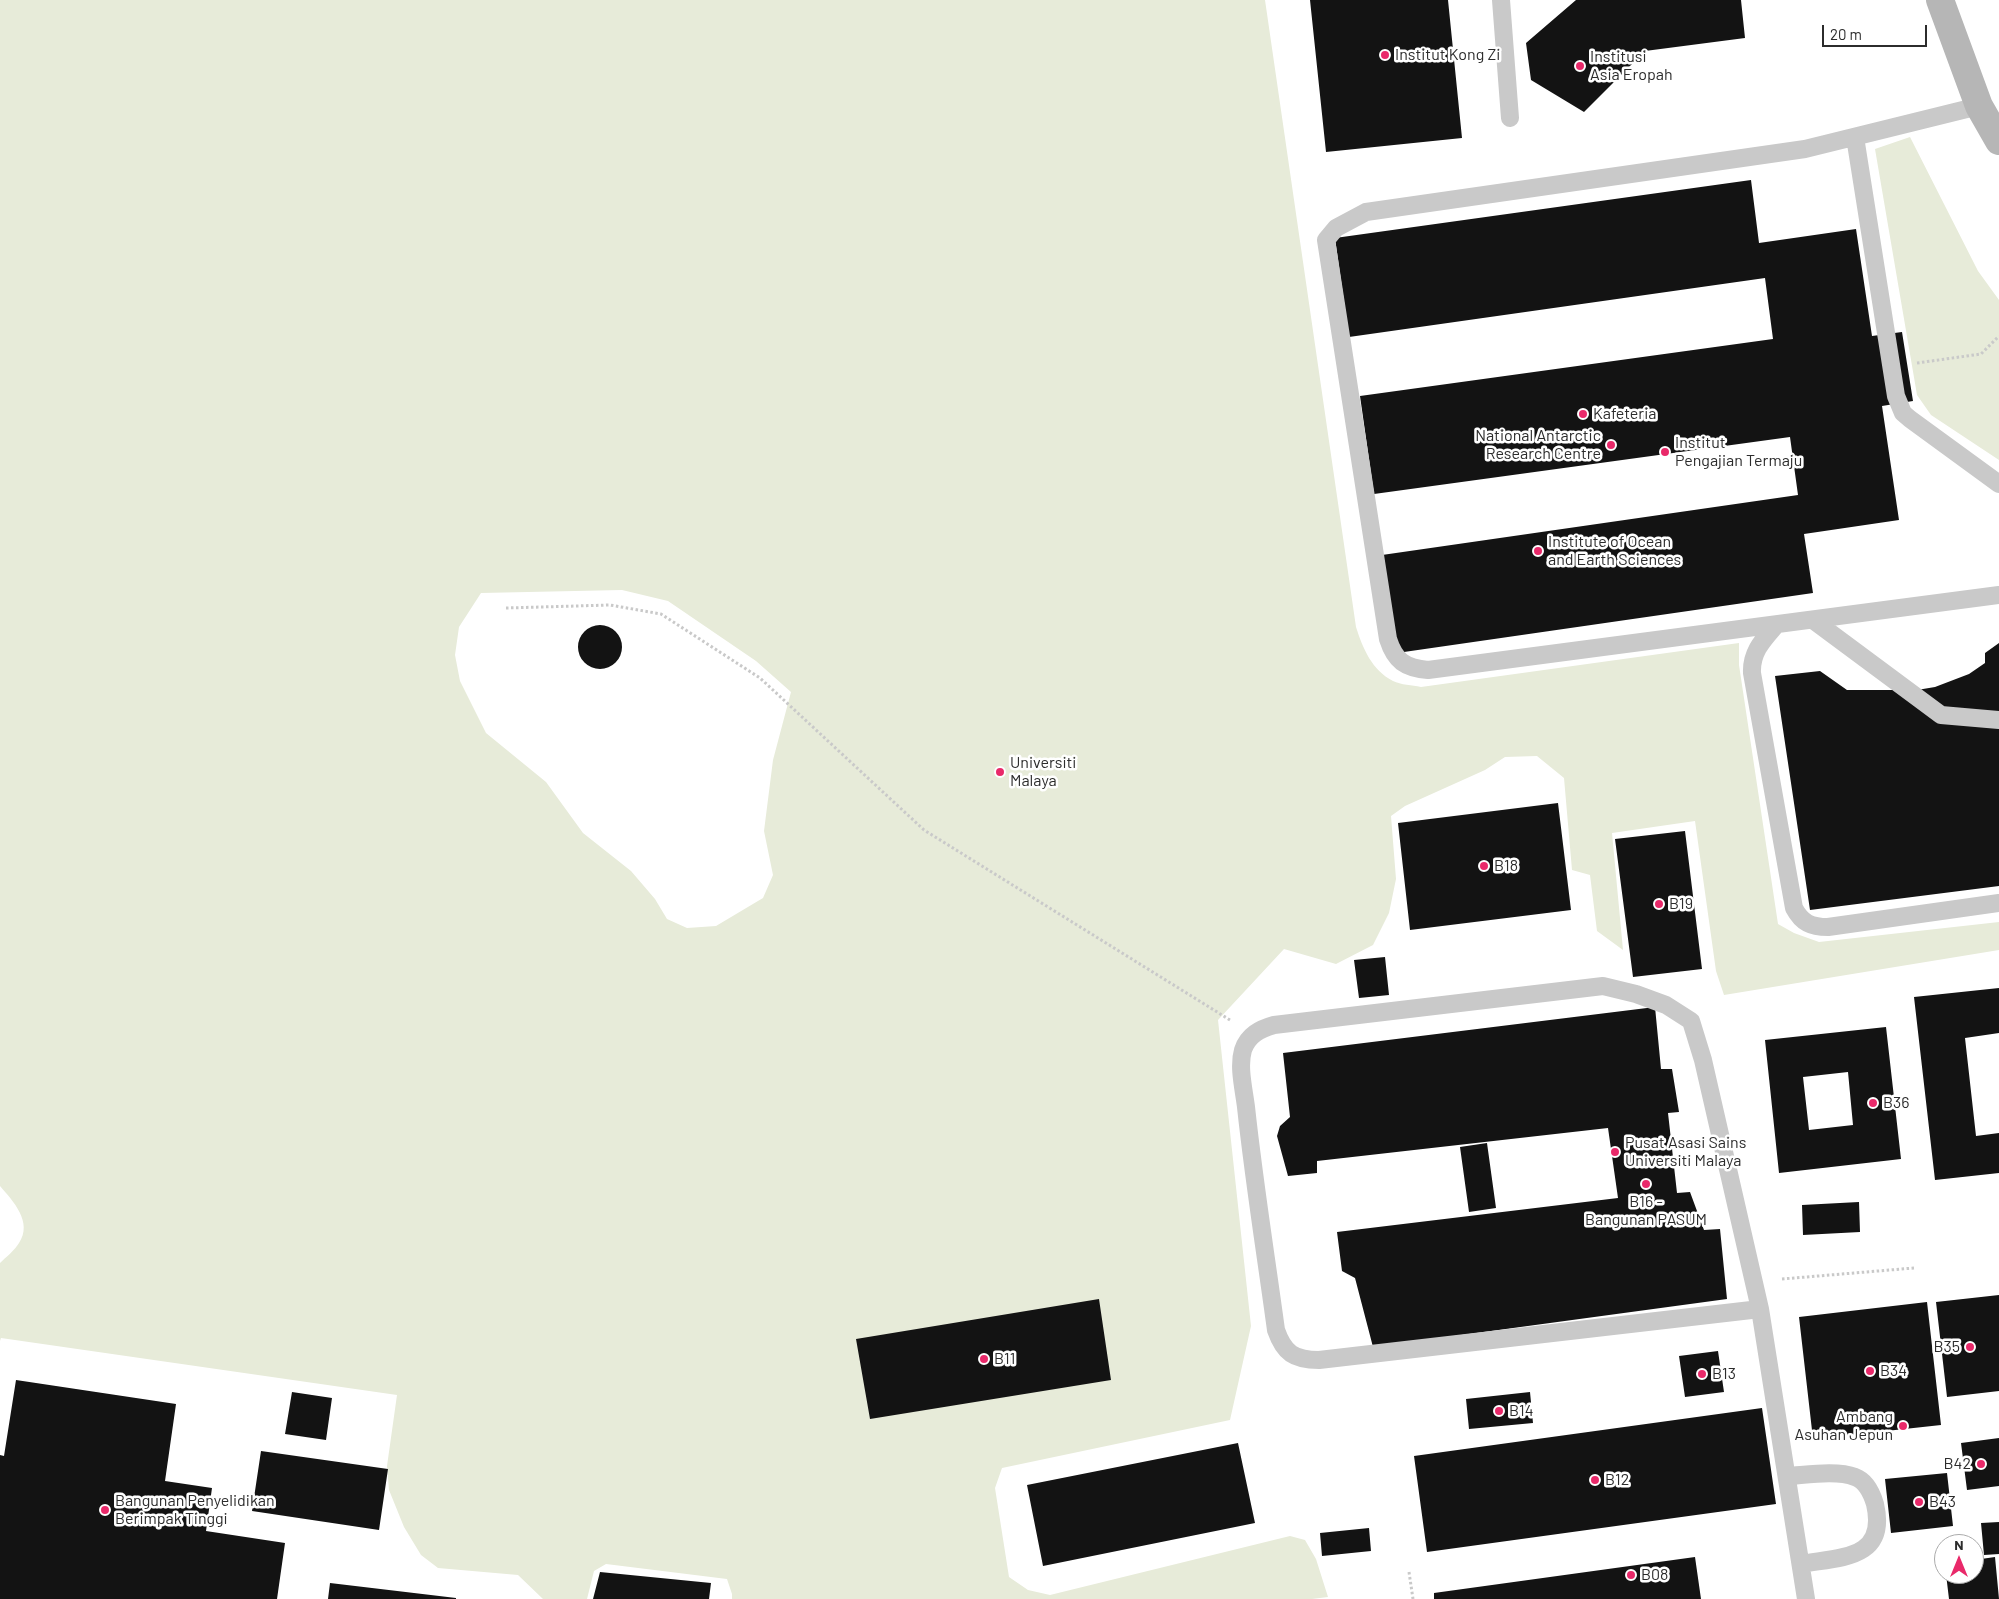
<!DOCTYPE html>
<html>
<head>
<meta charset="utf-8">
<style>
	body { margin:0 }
	#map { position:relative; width:1999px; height:1599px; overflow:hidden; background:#fff; font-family:Barlow,sans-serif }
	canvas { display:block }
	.north { position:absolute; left:1934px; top:1534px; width:50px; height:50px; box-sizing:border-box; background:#fff; border:1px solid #ababab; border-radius:50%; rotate:0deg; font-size:14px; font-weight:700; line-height:20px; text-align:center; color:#2c2c2c }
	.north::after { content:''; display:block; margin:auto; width:18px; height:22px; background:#e9296a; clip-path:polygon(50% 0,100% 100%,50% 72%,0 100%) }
	.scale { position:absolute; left:1822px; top:25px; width:105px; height:22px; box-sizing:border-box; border:2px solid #2c2c2c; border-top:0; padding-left:6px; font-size:15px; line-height:18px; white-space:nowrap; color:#2c2c2c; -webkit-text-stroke:4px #fff; paint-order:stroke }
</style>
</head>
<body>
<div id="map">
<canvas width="1999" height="1599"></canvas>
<div class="north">N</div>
<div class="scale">20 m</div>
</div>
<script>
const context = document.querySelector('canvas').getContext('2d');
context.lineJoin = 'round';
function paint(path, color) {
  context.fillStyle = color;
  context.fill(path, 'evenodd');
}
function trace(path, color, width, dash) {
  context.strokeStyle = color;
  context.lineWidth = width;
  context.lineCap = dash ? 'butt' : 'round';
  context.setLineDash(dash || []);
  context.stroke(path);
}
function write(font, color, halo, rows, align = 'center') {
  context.font = font + ' Barlow,sans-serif';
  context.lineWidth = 5;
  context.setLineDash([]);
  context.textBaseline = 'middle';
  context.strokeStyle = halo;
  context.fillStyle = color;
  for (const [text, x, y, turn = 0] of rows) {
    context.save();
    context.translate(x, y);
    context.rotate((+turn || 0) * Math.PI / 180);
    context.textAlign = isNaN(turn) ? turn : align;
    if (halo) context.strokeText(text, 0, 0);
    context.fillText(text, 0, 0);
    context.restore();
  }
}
const green = new Path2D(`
	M0,0h1265l91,627c7,22 16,43 37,54 8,4 19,4 28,6l318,-44v22l39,259 16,9 25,9 180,-20v28l-275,45 -8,-24 -21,-150 -83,12 11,117 -26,-19 -7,-56 -18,-5 -8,-92 -27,-22 -32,1 -20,13 -80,36 -14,10 5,63 -7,34 -16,32 -37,19 -52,-15 -66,71 33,306 -21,94 -228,48 -7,20 14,89 19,13 22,5 240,-59 15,4 11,19 12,38 -16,2h-580v-5l-5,-15 -121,-15 -12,7 -7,28h-44l-25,-24 -80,-7 -17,-13 -17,-28 -15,-37 -2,-24 10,-71 -396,-57 -1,3v-78c6,-6 15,-13 19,-20 14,-21 -6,-42 -19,-57zM622,590l46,11 88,60 35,31 -18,68 -9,71 9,44 -10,23 -47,28 -29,2 -20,-9 -12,-20 -24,-28 -48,-38 -37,-51 -60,-49 -26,-52 -5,-26 4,-28 22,-34z
	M1910,137l68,134 21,29v160l-68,-45 -14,-20 -42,-246z`);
const building = new Path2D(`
	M1310,0h138l14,138 -136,14z
	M1576,0h165l4,38 -100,13 -61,61 -53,-32 -5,-37z
	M1751,180l8,63 97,-14 16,107 30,-4 11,69 -31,5 17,114 -95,14 9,59 -416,60 -15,-98 416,-60 -8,-58 -416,57 -14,-98 413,-57 -8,-61 -416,59 -14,-99z
	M578 647a22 22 0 1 1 44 0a22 22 0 1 1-44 0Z
	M1999,643v243l-189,24 -35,-234 45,-5 27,19h70l18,-3 34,-13 16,-11v-10z
	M1558,803l13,107 -161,20 -12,-107z
	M1685,831l17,138 -69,8 -18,-138z
	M1385,957l4,38 -30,3 -5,-38z
	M1999,988v45l-34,5 11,98 23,-3v40l-64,7 -21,-183z
	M1655,1007l6,62h11l7,43 -11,1 9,80 13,-1 14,38 16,-1 7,70 -354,48 -18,-69 -13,-7 -5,-39 281,-34 -10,-70 -291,33v12l-29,3 -11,-40 3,-10 10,-9 -7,-64z
	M1886,1027l15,132 -122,14 -14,-133zM1848,1072l5,53 -44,5 -6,-53z
	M1487,1143l9,65 -27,4 -9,-65z
	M1859,1202l1,30 -57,3 -1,-30z
	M1999,1295v96l-52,6 -11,-95z
	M1099,1299l12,81 -241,39 -14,-80z
	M1927,1302l14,123 -128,14 -14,-122z
	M1718,1351l6,41 -39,5 -6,-41z
	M16,1380l160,24 -11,77 47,7 -6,43 79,12 -8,56h-277v-144l4,1z
	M292,1392l40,6 -6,42 -41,-6z
	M1530,1392l3,31 -64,6 -3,-30z
	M1762,1408l14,96 -349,48 -13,-96z
	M1999,1438v48l-32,4 -6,-47z
	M1238,1443l17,80 -212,43 -16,-81z
	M261,1451l127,18 -9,61 -127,-19z
	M1947,1473l6,53 -62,7 -6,-54z
	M1999,1522v32l-15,1 -3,-32z
	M1369,1528l2,23 -49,5 -2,-23z
	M1695,1557l6,42h-267v-6z
	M1995,1557l4,42h-50l-3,-25h28v-14z
	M600,1572l111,11 -2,16h-116z
	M330,1583l126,15v1h-128z`);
const path = new Path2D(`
	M1917,363l64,-9 18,-18
	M506,608l104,-3 51,9 99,64 164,152 306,190
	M1782,1279l132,-11
	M1409,1572l4,27`);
const lane = new Path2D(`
	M1501,0l9,118
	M1979,106l-174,43 -439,63 -30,16 -10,12 62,399c7,22 17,29 40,31l571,-75
	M1855,137l41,259 7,17 7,6 89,65
	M1813,620l128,95 58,5
	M1776,625c-13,15 -25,27 -24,48l42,235c8,15 17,19 34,19l171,-24
	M1760,1309l-441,51c-25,0 -35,-7 -43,-30 -10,-74 -22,-148 -30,-223 -2,-17 -8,-40 -3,-57 5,-15 17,-21 31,-25l329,-39 33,8 30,11 25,16 12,39 57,249 46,290
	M1787,1476c19,-1 50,-6 68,1 11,4 17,17 20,27 13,56 -36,53 -74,60`);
const secondary = new Path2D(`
	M1940,0l39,106 20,35`);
const markers = [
	[1385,55,5,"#e9296a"],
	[1580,66,5,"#e9296a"],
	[1583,414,5,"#e9296a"],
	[1611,445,5,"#e9296a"],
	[1665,452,5,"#e9296a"],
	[1538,551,5,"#e9296a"],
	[1000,772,5,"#e9296a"],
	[1484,866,5,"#e9296a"],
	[1659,904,5,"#e9296a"],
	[1873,1103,5,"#e9296a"],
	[1615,1152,5,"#e9296a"],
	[1646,1184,5,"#e9296a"],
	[1970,1347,5,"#e9296a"],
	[984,1359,5,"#e9296a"],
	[1870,1371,5,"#e9296a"],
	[1702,1374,5,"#e9296a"],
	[1499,1411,5,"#e9296a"],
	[1903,1426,5,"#e9296a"],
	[1981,1464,5,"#e9296a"],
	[1595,1480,5,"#e9296a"],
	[1919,1502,5,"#e9296a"],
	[105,1510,5,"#e9296a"],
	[1631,1575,5,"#e9296a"]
];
const poiNames = [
	["Institut Kong Zi",1395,55],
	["Institusi",1590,57],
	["Asia Eropah",1590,75],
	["Kafeteria",1593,414],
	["National Antarctic",1601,436,"right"],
	["Research Centre",1601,454,"right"],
	["Institut",1675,443],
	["Pengajian Termaju",1675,461],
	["Institute of Ocean",1548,542],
	["and Earth Sciences",1548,560],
	["Universiti",1010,763],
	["Malaya",1010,781],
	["B18",1494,866],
	["B19",1669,904],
	["B36",1883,1103],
	["Pusat Asasi Sains",1625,1143],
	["Universiti Malaya",1625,1161],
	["B16 -",1646,1202,"center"],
	["Bangunan PASUM",1646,1220,"center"],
	["B35",1960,1347,"right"],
	["B11",994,1359],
	["B34",1880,1371],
	["B13",1712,1374],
	["B14",1509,1411],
	["Ambang",1893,1417,"right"],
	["Asuhan Jepun",1893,1435,"right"],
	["B42",1971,1464,"right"],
	["B12",1605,1480],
	["Bangunan Penyelidikan",115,1501],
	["Berimpak Tinggi",115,1519],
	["B43",1929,1502],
	["B08",1641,1575]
];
paint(green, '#e7ebd9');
paint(building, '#131313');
trace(path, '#c9c9c9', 3, [2.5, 2.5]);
trace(lane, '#c9c9c9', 18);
trace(secondary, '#b6b6b6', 28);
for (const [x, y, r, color] of markers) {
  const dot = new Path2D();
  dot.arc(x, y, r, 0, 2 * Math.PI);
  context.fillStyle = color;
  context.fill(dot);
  trace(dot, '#fff', 2);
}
write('16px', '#2c2c2c', '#fff', poiNames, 'left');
</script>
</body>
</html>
